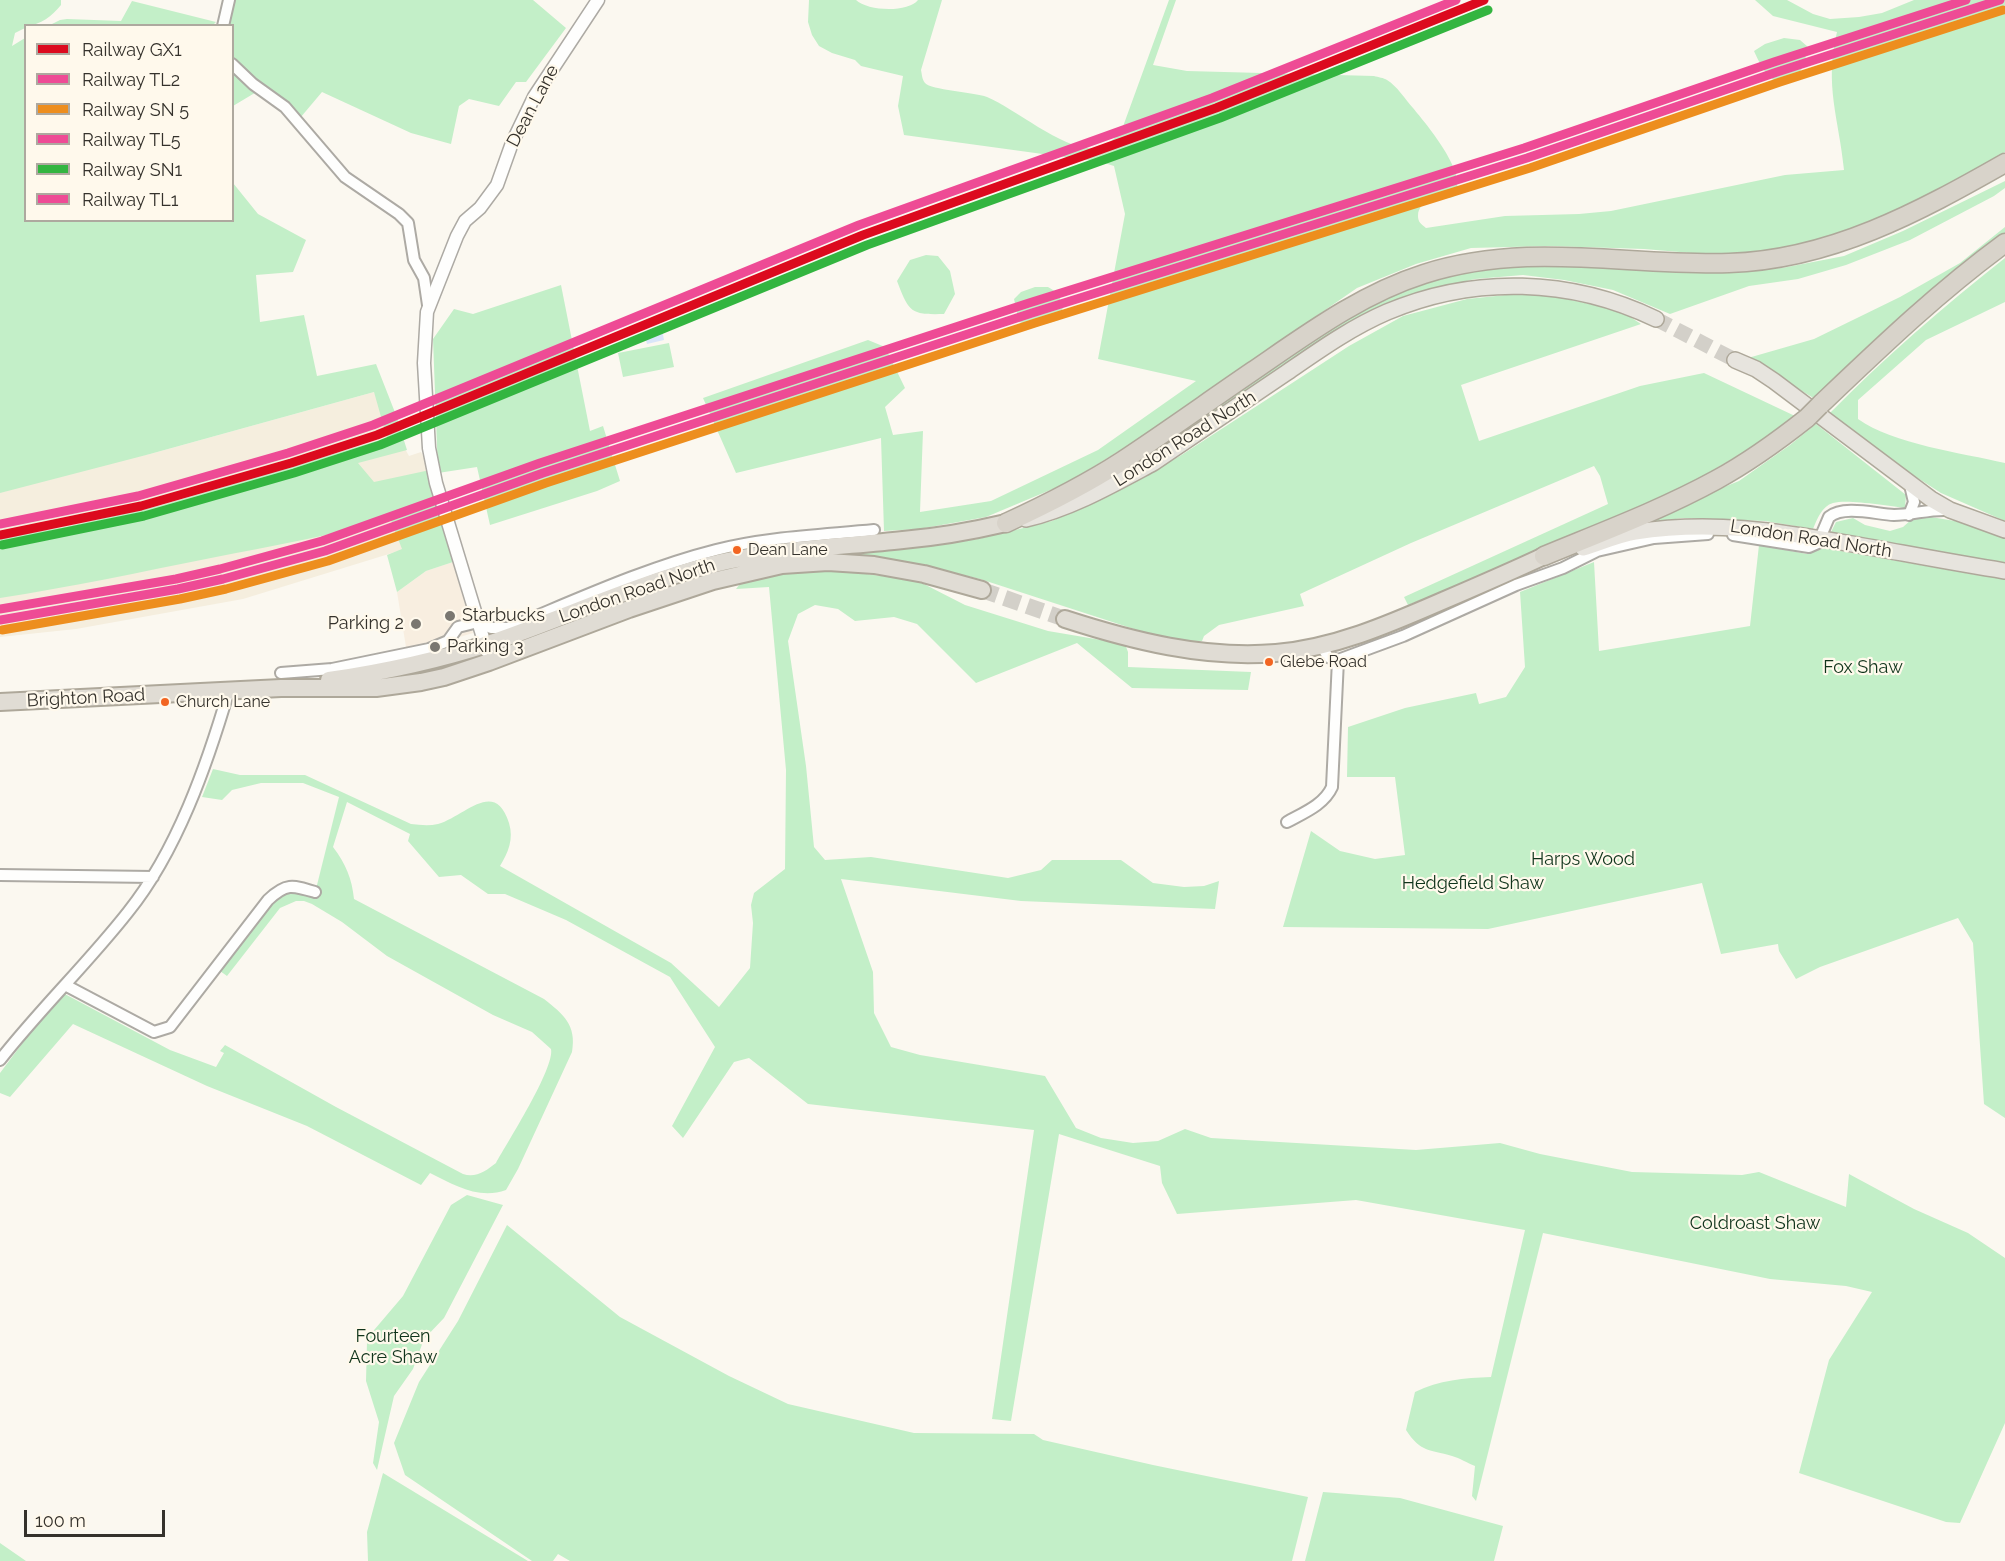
<!DOCTYPE html>
<html>
<head>
<meta charset="utf-8">
<style>
	body { margin:0 }
	#map { position:relative; width:2005px; height:1561px; overflow:hidden; background:#fbf8f0; font-family:Raleway,sans-serif }
	canvas { display:block }
	.legend { position:absolute; left:24px; top:24px; width:210px; height:198px; box-sizing:border-box; background:#fff9ec; border:2px solid #aea99f; margin:0; padding:8px 10px; list-style:none; font-size:18px; color:#35322c }
	.legend li { display:flex; align-items:center; gap:12px; height:30px }
	.legend b { width:30px; border:2px solid #aea99f }
	.scale { position:absolute; left:24px; top:1510px; width:141px; height:27px; box-sizing:border-box; border:3px solid #35322c; border-top:0; padding-left:8px; font-size:18px; line-height:21px; white-space:nowrap; color:#35322c; -webkit-text-stroke:4px #fff9ec; paint-order:stroke }
</style>
</head>
<body>
<div id="map">
<canvas width="2005" height="1561"></canvas>
<ul class="legend">
<li><b style="height:8px;background:#dc0a1e"></b>Railway GX1</li>
<li><b style="height:8px;background:#ee4b95"></b>Railway TL2</li>
<li><b style="height:8px;background:#ed8e1e"></b>Railway SN 5</li>
<li><b style="height:8px;background:#ee4b95"></b>Railway TL5</li>
<li><b style="height:8px;background:#33b540"></b>Railway SN1</li>
<li><b style="height:8px;background:#ee4b95"></b>Railway TL1</li>
</ul>
<div class="scale">100 m</div>
</div>
<script>
const context = document.querySelector('canvas').getContext('2d');
context.lineJoin = 'round';
function paint(path, color) {
  context.fillStyle = color;
  context.fill(path, 'evenodd');
}
function trace(path, color, width, dash) {
  context.strokeStyle = color;
  context.lineWidth = width;
  context.lineCap = dash ? 'butt' : 'round';
  context.setLineDash(dash || []);
  context.stroke(path);
}
function write(font, color, halo, rows, align = 'center') {
  context.font = font + ' Raleway,sans-serif';
  context.lineWidth = 4.5;
  context.setLineDash([]);
  context.textBaseline = 'middle';
  context.strokeStyle = halo;
  context.fillStyle = color;
  for (const [text, x, y, turn = 0] of rows) {
    context.save();
    context.translate(x, y);
    context.rotate((+turn || 0) * Math.PI / 180);
    context.textAlign = isNaN(turn) ? turn : align;
    if (halo) context.strokeText(text, 0, 0);
    context.fillText(text, 0, 0);
    context.restore();
  }
}
const commercial = new Path2D(`
	M453,562l20,71 -66,20 -10,-61 29,-21z`);
const built = new Path2D(`
	M374,392l35,64 12,-4 9,18 1,71 -188,58 -167,30 -76,8v-154l150,-29z`);
const green = new Path2D(`
	M0,0h61v5c-9,11 -20,20 -35,21l-1,2 -10,5 -3,13 13,-8 1,182h206l1,-37 25,31 48,26 -13,32 -37,3 4,47 44,-7 13,61 59,-12 20,51 11,35 -49,13 16,19 56,-12 23,92 -27,9 -29,21 -10,-37 15,-6 -12,-31c-58,18 -119,28 -179,40 -70,14 -140,29 -211,40v-60l65,-11 97,-22 225,-67 -13,-46 -224,62 -150,39z
	M234,0h299l33,28 -40,54h-10l-17,24 -30,-7 -10,7 -8,38 -40,-11 -89,-41 -27,32 -37,-33 -25,15 -1,-80h-7z
	M809,0h47c11,11 52,13 62,0h24l-21,70c1,5 1,9 4,13 6,7 48,9 62,14 29,12 77,54 107,51 12,-1 19,-8 27,-16l48,-132h7l-23,65 34,6 187,5c4,1 10,2 13,4 10,6 18,19 26,28 13,16 59,69 40,89 -11,3 -35,1 -35,19 0,6 3,8 8,12l79,-12 74,-2 32,-3 174,-36 59,-5c-5,-51 -20,-85 -7,-138l-64,-16 -18,-16h32l26,14 17,5 29,-2 23,-4 32,-13h91v152l-53,30 -72,37 -68,23 -37,8 -60,5 -71,-6 -95,-3 -78,2 -55,16 -59,24 -214,148 -76,47 -81,34 -67,12 -35,2 -3,-93 -145,35 -33,-75 165,-58 17,7 20,41 -20,19 8,28 30,-4 -3,81 71,-11 107,-51 98,-69 -98,-22 27,-145 -11,-48 -13,-4 -197,-27 -6,-29 5,-30 -42,-10 -6,-6 -23,-7 -13,-7 -7,-11 -4,-13z
	M132,1l84,21 -4,4 -162,-1 10,-5 7,-1 54,2z
	M1784,38l16,2 8,7c-2,7 -3,17 -7,23 -2,5 -7,8 -11,10 -19,10 -30,-16 -36,-29l11,-7z
	M2005,181v7l-11,8 -84,44 -64,25 -48,14 -49,7 -79,28 -57,-24 -49,-10 -41,-5 -48,4 -68,17 -55,26 -213,140 -11,4 231,-157 65,-28 65,-15 86,-2 122,8 85,-4 62,-12 59,-25z
	M2005,227v9l-81,60 -109,103 -67,-41 66,-19 86,-42 60,-34z
	M926,255l12,1 12,15 5,23 -11,20c-34,1 -35,-2 -47,-33l13,-21z
	M2005,258v44l-79,38 -68,60v19c35,25 104,34 147,44v58l-64,-28 -59,-38 -53,-41c55,-56 115,-108 176,-156z
	M561,285l29,146 13,-5 17,55 -23,10 -107,34 -13,-58 -39,6 -5,-134 21,-30 19,5z
	M1035,287h13l10,6 5,14 -4,13 -24,7 -16,-5 -5,-23 7,-7z
	M1535,292l86,19 20,13 -180,61 18,56 161,-55 64,-13 91,43 -24,20 -85,50 -260,112 -18,7 -4,-8 204,-93 -8,-28 -6,-10 -183,77 -111,51 4,12 -85,19 -15,11 -2,5 -25,2 -197,-64 -62,-15 -46,-7 -51,-2 157,-16 74,-18 78,-37 50,-28 169,-110 54,-30 64,-17z
	M669,343l5,24 -51,10 -5,-24z
	M1816,424l90,71 -1,13c-17,-2 -57,-9 -72,-5 -11,3 -16,16 -20,26l-48,-8 -81,-3 -52,6 107,-43 51,-36z
	M1931,517l24,4 50,16v28l-175,-31 6,-12 17,-4 12,7 25,6 13,-4 8,-7z
	M1759,545l48,9 17,-6 153,27 28,3v540l-21,-14 -11,-161 -15,-25 -138,49 -24,12 -17,-28 -1,-7 -57,10 -19,-71 -214,46 -205,-2 28,-96 29,20 35,8 30,-4 -10,-78h-48l1,-50 57,-19 71,-15 3,11 27,-7 19,-30 -5,-75 74,-30 5,89 151,-25z
	M794,572h58l66,9 47,24 83,26 77,13 3,8v15l123,5 -3,18 -116,-2 -55,-45 -101,40 -59,-59 -23,-7 -39,4 -17,-12 -23,-4 -17,9 -10,27 18,125 8,81 11,13 46,-3 137,21 33,-8 11,-10h69l32,23 31,4 20,-1 15,-5 -4,28 -194,-8 -180,-22 32,93 1,41 17,34 29,8 125,21 31,52 25,10 32,5 25,-2 27,-12 26,9 205,12 84,-7 40,11 92,18 110,3 17,-3 87,35 3,-33 65,35 54,24 37,25v165l-45,100 -14,-1 -147,-49 30,-113 43,-68 -26,-6 -76,-7 -227,-46 -67,268 -4,-5 3,-30c-8,-3 -15,-8 -23,-10 -23,-7 -31,-3 -46,-26l9,-38c24,-12 49,-14 76,-15l34,-147 -169,-30 -179,14 -15,-31 -2,-17 -101,-32 -48,287 -19,-2 42,-289 -226,-26 -59,-46 -15,4 -51,76 -11,-12 43,-79 -45,-70 -104,-57 -61,-26h-17l-27,-19 -22,2 -31,-36 2,-7 -63,-32 -14,45c13,17 19,32 21,52l190,100c19,15 33,26 28,53l-54,117 -12,21c-27,10 -52,-5 -76,-17l-9,12 -114,-59 -100,-40 -134,-62 -63,73 -10,-4v-20l61,-81 109,58 46,17 8,-14 -4,-2 5,-6 111,62 127,67c13,4 23,-3 33,-11 11,-20 59,-95 55,-114l-19,-17 -39,-17 -106,-59 -45,-34 -30,-18 -8,-3h-8l-16,7 -53,68 -7,-5c13,-18 48,-72 67,-78 7,-3 19,0 28,0l24,-96 -36,-14h-42l-29,7 -10,10 -20,-3 11,-28 27,6h65l106,49c9,1 18,2 27,0 27,-8 57,-46 71,-1 5,16 -1,30 -9,43l171,97 48,44 31,-39 3,-45 -2,-18 3,-12 31,-24 1,-99 -17,-183 -33,2 7,-9z
	M467,1195l36,10 -59,113 -20,21 -11,30 -19,27 -17,74 -4,-7 6,-41 -13,-41 1,-39 2,-6 34,-40 48,-91z
	M507,1225l113,92 109,59 59,28 126,29 120,1 9,6 110,25 155,32 -16,64h-722l-12,-7 -5,7h-21l-127,-86 -11,-32 25,-61 39,-61z
	M383,1473l145,88h-160l-1,-29z
	M1323,1492l77,6 103,28 -9,35h-189z
	M0,1543l26,18h-26z`);
const water = new Path2D(`
	M662,329l2,11 -17,4 -3,-11z`);
const primaryTunnel = new Path2D(`
	M1656,319l79,41`);
const trunkTunnel = new Path2D(`
	M982,590l83,29`);
const minor = new Path2D(`
	M223,26l6,-26
	M232,64l21,20 32,23 60,70 54,37 9,9 6,37 10,18 4,27
	M1909,515l5,-13 -4,-17
	M1733,535l76,12 9,-4 11,-26c15,-12 46,-3 65,-2 18,0 35,-6 53,-5
	M1321,645l7,12 10,3 65,-24 113,-51 47,-17 34,-17 57,-13 54,-4
	M281,673l51,-4 97,-20 19,-8 10,-14 20,-5 13,6h17c68,-28 137,-60 208,-78 50,-13 107,-15 158,-20
	M1287,822c16,-9 37,-17 45,-35l6,-127
	M0,875l153,2
	M65,985l89,47 16,-5 98,-127c18,-17 24,-15 47,-8
	M0,1060c40,-51 88,-97 128,-148 49,-61 79,-147 101,-222`);
const tertiary = new Path2D(`
	M487,651l-51,-168 -7,-35 -5,-85 3,-51 30,-76 8,-15 15,-13 17,-23 15,-42 22,-46 64,-97`);
const primary = new Path2D(`
	M1735,360l21,9 18,12 157,118 19,11 55,20
	M1026,519c46,-11 86,-34 127,-56 45,-30 89,-60 133,-90 32,-22 64,-45 101,-61 87,-37 184,-34 269,7
	M1583,548c17,-5 34,-13 52,-16 76,-12 143,-1 217,12 51,9 102,19 153,27`);
const trunk = new Path2D(`
	M1065,619c68,22 139,40 211,34 58,-5 111,-28 164,-51 35,-15 70,-30 104,-46
	M329,680c54,-8 107,-19 159,-36 74,-25 146,-59 222,-79 63,-16 129,-18 193,-25 35,-3 69,-9 103,-17
	M0,702l281,-14h95l45,-6 23,-5 45,-15 140,-53 84,-28 69,-16 46,-3 46,3 50,9 58,16`);
const motorway = new Path2D(`
	M1820,405c61,-58 117,-112 185,-162
	M1006,523c39,-18 79,-38 116,-62 44,-29 87,-60 131,-90 54,-37 108,-77 171,-97 104,-33 200,-8 305,-11 101,-3 190,-51 276,-100
	M1544,556c58,-24 117,-46 172,-76 33,-18 62,-39 91,-62`);
const motorwayBridge = new Path2D(`
	M1807,418l13,-13`);
const rail1 = new Path2D(`
	M0,535l141,-29 150,-43 86,-28 486,-200 353,-127 268,-108`);
const rail2 = new Path2D(`
	M0,620l178,-31 45,-10 102,-28 218,-78 489,-160 495,-155 250,-86 223,-72`);
const rail3 = new Path2D(`
	M2,630l178,-31 46,-10 102,-28 218,-78 489,-160 495,-155 250,-86 223,-72`);
const rail4 = new Path2D(`
	M0,609l176,-30 44,-10 102,-28 218,-78 489,-160 495,-155 250,-86 192,-62`);
const rail5 = new Path2D(`
	M2,545l142,-29 150,-43 86,-28 487,-200 353,-127 268,-108`);
const rail6 = new Path2D(`
	M0,524l138,-28 150,-43 85,-28 486,-200 353,-127 244,-98`);
const markers = [
	[737,550,5,"#f26522"],
	[450,616,6,"#7a7771"],
	[416,624,6,"#7a7771"],
	[435,647,6,"#7a7771"],
	[1269,662,5,"#f26522"],
	[165,702,5,"#f26522"]
];
const busNames = [
	["Dean Lane",748,550],
	["Glebe Road",1280,662],
	["Church Lane",176,702]
];
const streetNames = [
	["Dean Lane",533,106,-62],
	["London Road North",1185,439,-32],
	["London Road North",1811,539,9],
	["London Road North",637,591,-19],
	["Brighton Road",86,698,-3]
];
const poiNames = [
	["Starbucks",462,616],
	["Parking 2",404,624,"right"],
	["Parking 3",447,647]
];
const parkNames = [
	["Fox Shaw",1863,668],
	["Harps Wood",1583,860],
	["Hedgefield Shaw",1473,884],
	["Coldroast Shaw",1755,1224],
	["Fourteen",393,1337],
	["Acre Shaw",393,1358]
];
paint(commercial, '#f8eee0');
paint(built, '#f5eede');
paint(green, '#c3efc8');
paint(water, '#d9e6f9');
trace(primaryTunnel, '#d3d0c9', 15, [15, 8]);
trace(trunkTunnel, '#d3d0c9', 16, [16, 8]);
trace(minor, '#adaaa4', 14);
trace(tertiary, '#adaaa4', 15);
trace(primary, '#aea89a', 18);
trace(trunk, '#aea89a', 20);
trace(motorway, '#aea89a', 21);
trace(minor, '#fefefd', 10);
trace(tertiary, '#fefefd', 12);
trace(primary, '#e7e4de', 15);
trace(trunk, '#e0dcd4', 16);
trace(motorway, '#d8d3ca', 18);
trace(motorwayBridge, '#aea89a', 21, []);
trace(motorwayBridge, '#d8d3ca', 18);
trace(rail1, '#dc0a1e', 9);
trace(rail2, '#ee4b95', 9);
trace(rail3, '#ed8e1e', 9);
trace(rail4, '#ee4b95', 9);
trace(rail5, '#33b540', 9);
trace(rail6, '#ee4b95', 9);
for (const [x, y, r, color] of markers) {
  const dot = new Path2D();
  dot.arc(x, y, r, 0, 2 * Math.PI);
  context.fillStyle = color;
  context.fill(dot);
  trace(dot, '#fff9ec', 2);
}
write('16px', '#35322c', '#fff9ec', busNames, 'left');
write('18px', '#35322c', '#fff9ec', streetNames);
write('18px', '#35322c', '#fff9ec', poiNames, 'left');
write('18px', '#10341b', '#fff9ec', parkNames);
</script>
</body>
</html>
